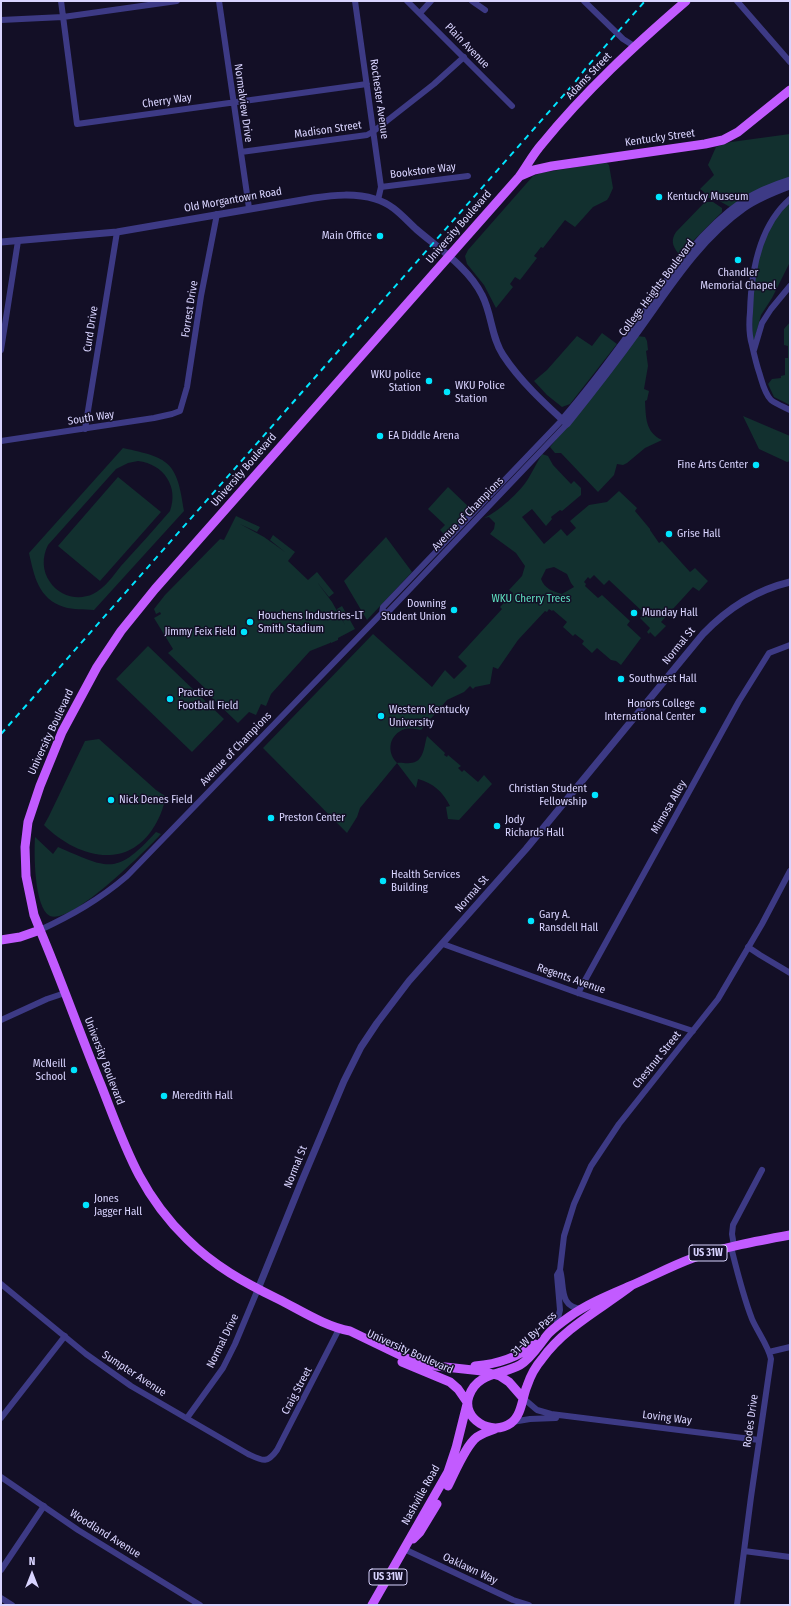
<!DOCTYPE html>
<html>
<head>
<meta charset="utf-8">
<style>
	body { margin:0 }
	#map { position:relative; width:791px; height:1606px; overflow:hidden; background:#130f26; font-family:"Fira Sans Condensed",sans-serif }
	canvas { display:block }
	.frame { position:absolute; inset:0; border:2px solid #d9d4ff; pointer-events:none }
	.north { position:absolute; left:12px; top:1554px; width:40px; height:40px; -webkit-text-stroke:3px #130f26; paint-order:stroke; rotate:0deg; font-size:11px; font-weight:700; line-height:16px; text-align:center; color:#d9d4ff }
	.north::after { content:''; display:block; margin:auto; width:14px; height:18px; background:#d9d4ff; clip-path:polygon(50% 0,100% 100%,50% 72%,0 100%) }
</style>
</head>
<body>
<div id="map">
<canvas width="791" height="1606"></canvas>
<div class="frame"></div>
<div class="north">N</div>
</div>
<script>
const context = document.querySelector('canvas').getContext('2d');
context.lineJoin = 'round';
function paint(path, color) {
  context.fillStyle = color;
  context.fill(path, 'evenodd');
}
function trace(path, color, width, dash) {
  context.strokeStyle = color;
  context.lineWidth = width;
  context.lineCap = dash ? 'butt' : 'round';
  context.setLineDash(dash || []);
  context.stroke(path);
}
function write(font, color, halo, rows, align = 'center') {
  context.font = font + ' "Fira Sans Condensed",sans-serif';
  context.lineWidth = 3;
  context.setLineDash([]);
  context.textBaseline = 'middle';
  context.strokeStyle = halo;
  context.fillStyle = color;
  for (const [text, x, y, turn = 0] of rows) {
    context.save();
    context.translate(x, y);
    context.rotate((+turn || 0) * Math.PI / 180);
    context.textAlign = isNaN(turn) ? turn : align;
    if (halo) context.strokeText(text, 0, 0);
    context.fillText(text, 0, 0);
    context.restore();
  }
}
const green = new Path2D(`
	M790,134v43l-60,30 -16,-9h-8l-4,-4 2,-2 -4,-3 14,-14 -6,-10 8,-18 15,-5z
	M606,162l3,3 4,23 -4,9 -2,3 -14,7 -18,20 -10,-7 -22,28 -2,-1 -7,9 3,2 -17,22 -5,-3 -5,7 3,3 -17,21 -12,-23 -17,-21 -2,-8 3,-6 65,-74 8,-3z
	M790,201v61l-18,36 -11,17 -8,30c-2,-41 -1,-83 18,-119 5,-9 13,-17 19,-25z
	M705,202h8l9,6v4l-41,41h-3c-6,-8 -7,-13 -2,-21z
	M790,322v83l-16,-8 -6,-13 4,-5 9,-1v-2l4,-1v-17h3v-12l-4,-1v-16z
	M602,333l15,11 -47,60 -8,3 -15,-12 -13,-14 13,-11 30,-34 15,10z
	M637,336l8,1 2,4 1,9 -2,1 2,15 -4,23 5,2 -2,9 -2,1c1,16 0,31 17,39l-17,8 -18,15 -4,2 -6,-1 -3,11 -16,17 -37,-39h-6l-5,-6z
	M743,416l47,20v25l-3,1 -28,-13z
	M123,448c46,10 54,13 61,63l-90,99c-10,-1 -21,0 -30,-3 -26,-8 -30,-32 -35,-54zM138,461c26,3 41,26 32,50 -16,19 -33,37 -49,55 -8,10 -16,22 -28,28 -15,7 -34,2 -43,-12 -8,-11 -8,-25 -2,-37l68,-76 12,-6z
	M542,454l6,2 5,9 18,19 3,-3 7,7v7l-19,16 -2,-1 -9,7 1,2 -6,7 -14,-17 -10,8 22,27 17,-15 6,7 9,-8 -6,-7 19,-16 18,-3 12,-11 18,17 -2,3 15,18v1l9,13 3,-2 28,31 5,-4 13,13 -9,10 -6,-4 -32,35 5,4 -11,11 -5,-5 -1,2 -2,-2 3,-4 -10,-10 4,-5 -35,-33 -5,5 -10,-10 -4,4 -2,-2 -4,5 2,2 -1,2 13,12 4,-3 28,26 -3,4 14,13 -20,27 -5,-4 -5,-1 -14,-12 -5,5 -10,-9 2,-3 -9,-7 -2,2 -10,-9 4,-5 -14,-12 -1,1 -3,-2 -2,3 -2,-1 -27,29 -20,29 -5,-2 -3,17 -15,3 -2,2 -3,-3 -6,6 -17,8 -26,30c-5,-1 -11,-2 -16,-1 -16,5 -19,23 -8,34 5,-1 8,1 13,0 14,0 14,-17 17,-27l18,17 -1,2 3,2 1,-2 13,11 -3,2 4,4 2,-2 14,12 6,-7 8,9 -33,36 -11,-1 -2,-12 4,-1c-7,-14 -17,-23 -32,-27l-2,9 -19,-25 -37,45 -3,9 -10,16 -84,-85 110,-114 59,53 13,-17 9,9 13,-13 -9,-9 44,-48 -2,-2 13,-14 -4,-3 13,-14 3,-10 -9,-13 -26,-19 4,-5 1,-6 -6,-6 -5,1c14,-6 36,-26 44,-39 5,-8 9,-17 14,-25zM554,567l13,7 4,9 3,4 -12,7c-10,-3 -17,-5 -21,-15l5,-10z
	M118,477l43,35 -61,69 -42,-35z
	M448,487l24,23 -25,27 -7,-7 5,-5 -17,-16z
	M236,516l24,11 -3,5 -17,-8 24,13 21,15 -15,-12 3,-5 22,17 -7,9 20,19 9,-8 17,21 -5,4 -12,-15 15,20 13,23 -8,-16 5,-3 13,23 -17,9v2l-7,3 -1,-1v1l-20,8 -39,43 -5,12 -5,-2 -5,11 -7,-3 -11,11 -29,-28 1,-2 -42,-40 5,-4 -19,-31 7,-4 -1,-2 -4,2 -2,-5 11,-14 55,-56 4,1z
	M386,537l26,35 -45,48 -23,-39z
	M148,646l76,73 -32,33 -76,-73z
	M99,739l57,51 9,6c-1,13 -6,23 -13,34 -29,42 -78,25 -108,-5l5,-9 36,-75z
	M156,832l5,2c-15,16 -89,91 -111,82 -16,-8 -16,-63 -15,-79l18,17 5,-7c51,22 58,29 98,-15z`);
const minor = new Path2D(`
	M61,1l16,123 290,-40
	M219,1l30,207
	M355,1l26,186 -3,13
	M407,1l105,105
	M472,1l13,9
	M584,1l39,38 11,7
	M737,1l53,61
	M420,13l11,-12
	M1,20l62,-3 114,-16
	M241,152l126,-17 7,-4 60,-47 30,-27
	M381,187l87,-11
	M790,199c-31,27 -39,73 -40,113 -1,10 -1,23 2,33 2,9 4,18 7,27 3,9 5,21 12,28 5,4 13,7 19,10
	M1,350l17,-109
	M754,350l8,-27 9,-14 19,-23
	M85,429l32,-197
	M1,441l153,-23 18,-4 8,-3 7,-24 14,-91 16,-82
	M382,613l6,-1 179,-188
	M40,930c32,-15 59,-30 87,-54l255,-263 1,-6 179,-187
	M443,944l135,49 115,38
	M748,947l12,8 30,18
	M578,993l161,-292 30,-48 21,-8
	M1,1020l46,-21 18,-6
	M734,1246l-2,-12 1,-9 29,-55
	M731,1247c6,24 12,49 21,72 5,12 17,28 19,40l-20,138 -14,108
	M560,1270c5,16 -2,37 22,39
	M1,1284l85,70 45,32 117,68c15,7 19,10 29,-4l62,-121
	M556,1326l4,-16 -3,-35 3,-5 4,-34 10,-32 17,-38 28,-42 99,-125 44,-75 28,-53
	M769,1352l21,-5
	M523,1398l14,12 14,4 208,26
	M1,1418l64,-82
	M187,1418l36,-50 12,-24 23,-55
	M512,1422l18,-3 26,-1
	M1,1477l77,53 122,75
	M404,1549l109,51 16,5
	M744,1551l46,6
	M1,1570l43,-64
	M1,1598l11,7`);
const tertiary = new Path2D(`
	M1,242l116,-10 197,-34c20,-3 41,-5 61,1 18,5 28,18 41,30 22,19 53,39 66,66 10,19 9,42 21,60 17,26 41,48 64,69 25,-31 49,-62 72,-94 31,-43 60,-90 105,-122 13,-9 30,-16 46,-22
	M562,420c26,-30 50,-62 73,-94 32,-45 61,-92 108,-125 14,-9 31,-16 47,-21
	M258,1289l43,-106 43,-102 17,-34 16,-24 32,-42 117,-132 177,-215c24,-25 53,-44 87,-52`);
const primary = new Path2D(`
	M520,176l14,-6 18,-4 153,-22 18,-4 15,-8 52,-42
	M1,940l19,-3 20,-7
	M631,1286c-30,23 -67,42 -89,73 -7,8 -12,18 -15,27 -5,12 -5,29 -16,37 -19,14 -50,-4 -42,-27 8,-24 33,-21 51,-31 12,-7 20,-22 29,-32 6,-6 13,-11 20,-16 18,-13 40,-22 61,-31 21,-9 41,-20 63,-28 31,-11 64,-17 97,-23
	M402,1362l48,20 8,7 9,13
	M475,1366c23,-2 42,-8 60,-22
	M523,1398l-14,-16 -9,-6 -18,-5 -46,-5 -30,-8 -56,-27c-24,-4 -50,-21 -72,-32 -33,-16 -64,-33 -91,-60 -48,-47 -62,-93 -86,-154 -21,-51 -39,-103 -61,-155l-6,-15 -8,-39 -1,-29 3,-25 12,-36 22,-54 35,-65 24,-36 34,-42 364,-412c8,-11 14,-23 23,-33 43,-53 93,-99 144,-143
	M448,1486c7,-14 18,-41 29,-49 6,-4 12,-6 18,-8
	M413,1539l7,-7 17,-28
	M372,1605l76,-133 8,-24 11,-44`);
const rail = new Path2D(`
	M1,734l575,-653 10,-13 59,-67`);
const markers = [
	[659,197,4,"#00e5ff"],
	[380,236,4,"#00e5ff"],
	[738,260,4,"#00e5ff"],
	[429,381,4,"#00e5ff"],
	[447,392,4,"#00e5ff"],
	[380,436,4,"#00e5ff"],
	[756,465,4,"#00e5ff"],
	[669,534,4,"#00e5ff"],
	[454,610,4,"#00e5ff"],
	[634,613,4,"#00e5ff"],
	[250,622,4,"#00e5ff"],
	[244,632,4,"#00e5ff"],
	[621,679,4,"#00e5ff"],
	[170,699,4,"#00e5ff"],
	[703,710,4,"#00e5ff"],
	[381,716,4,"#00e5ff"],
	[595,795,4,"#00e5ff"],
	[111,800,4,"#00e5ff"],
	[271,818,4,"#00e5ff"],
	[497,826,4,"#00e5ff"],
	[383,881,4,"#00e5ff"],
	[531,921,4,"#00e5ff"],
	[74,1070,4,"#00e5ff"],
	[164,1096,4,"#00e5ff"],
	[86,1205,4,"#00e5ff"]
];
const shields = [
	[708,1253,38],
	[388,1577,38]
];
const shieldNames = [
	["US 31W",708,1253],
	["US 31W",388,1577]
];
const streetNames = [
	["Plain Avenue",467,46,46],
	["Adams Street",589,76,-46],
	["Rochester Avenue",379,99,82],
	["Cherry Way",167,101,-8],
	["Normalview Drive",243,103,82],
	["Madison Street",328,130,-8],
	["Kentucky Street",660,138,-8],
	["Bookstore Way",423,171,-7],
	["Old Morgantown Road",233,200,-10],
	["University Boulevard",459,227,-49],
	["College Heights Boulevard",657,288,-53],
	["Forrest Drive",190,309,-81],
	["Curd Drive",91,329,-81],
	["South Way",91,418,-9],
	["University Boulevard",244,470,-49],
	["Avenue of Champions",468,514,-46],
	["Normal St",679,646,-51],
	["University Boulevard",51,732,-65],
	["Avenue of Champions",236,749,-46],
	["Mimosa Alley",669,807,-60],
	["Normal St",472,894,-49],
	["Regents Avenue",571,979,19],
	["Chestnut Street",657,1060,-51],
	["University Boulevard",104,1061,69],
	["Normal St",296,1167,-68],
	["31-W By-Pass",534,1334,-44],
	["Normal Drive",223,1341,-64],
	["University Boulevard",410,1352,24],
	["Sumpter Avenue",134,1374,33],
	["Craig Street",297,1391,-62],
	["Loving Way",667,1418,7],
	["Rodes Drive",751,1421,-82],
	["Nashville Road",421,1495,-61],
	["Woodland Avenue",105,1534,32],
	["Oaklawn Way",470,1569,25]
];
const poiNames = [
	["Kentucky Museum",667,197],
	["Main Office",372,236,"right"],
	["Chandler",738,273,"center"],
	["Memorial Chapel",738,286,"center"],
	["WKU police",421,375,"right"],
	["Station",421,388,"right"],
	["WKU Police",455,386],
	["Station",455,399],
	["EA Diddle Arena",388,436],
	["Fine Arts Center",748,465,"right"],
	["Grise Hall",677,534],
	["Downing",446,604,"right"],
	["Student Union",446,617,"right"],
	["Munday Hall",642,613],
	["Houchens Industries-LT",258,616],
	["Smith Stadium",258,629],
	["Jimmy Feix Field",236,632,"right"],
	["Southwest Hall",629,679],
	["Practice",178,693],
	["Football Field",178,706],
	["Honors College",695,704,"right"],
	["International Center",695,717,"right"],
	["Western Kentucky",389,710],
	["University",389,723],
	["Christian Student",587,789,"right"],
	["Fellowship",587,802,"right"],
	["Nick Denes Field",119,800],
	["Preston Center",279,818],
	["Jody",505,820],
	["Richards Hall",505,833],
	["Health Services",391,875],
	["Building",391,888],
	["Gary A.",539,915],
	["Ransdell Hall",539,928],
	["McNeill",66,1064,"right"],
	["School",66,1077,"right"],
	["Meredith Hall",172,1096],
	["Jones",94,1199],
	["Jagger Hall",94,1212]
];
const parkNames = [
	["WKU Cherry Trees",531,599]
];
paint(green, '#12302f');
trace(minor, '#3d3a85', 6);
trace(tertiary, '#3d3a85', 7);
trace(primary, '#c25bff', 9);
trace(rail, '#00e5ff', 2, [6, 5]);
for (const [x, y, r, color] of markers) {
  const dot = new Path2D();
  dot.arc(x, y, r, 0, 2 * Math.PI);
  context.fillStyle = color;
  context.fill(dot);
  trace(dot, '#130f26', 1.5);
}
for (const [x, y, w] of shields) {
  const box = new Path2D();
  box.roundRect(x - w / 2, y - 8, w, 16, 3);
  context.fillStyle = '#130f26';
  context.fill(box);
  trace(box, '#d9d4ff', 1);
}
write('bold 10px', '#d9d4ff', null, shieldNames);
write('11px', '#d9d4ff', '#130f26', streetNames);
write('11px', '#d9d4ff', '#130f26', poiNames, 'left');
write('11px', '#5fe0c0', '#130f26', parkNames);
</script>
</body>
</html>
